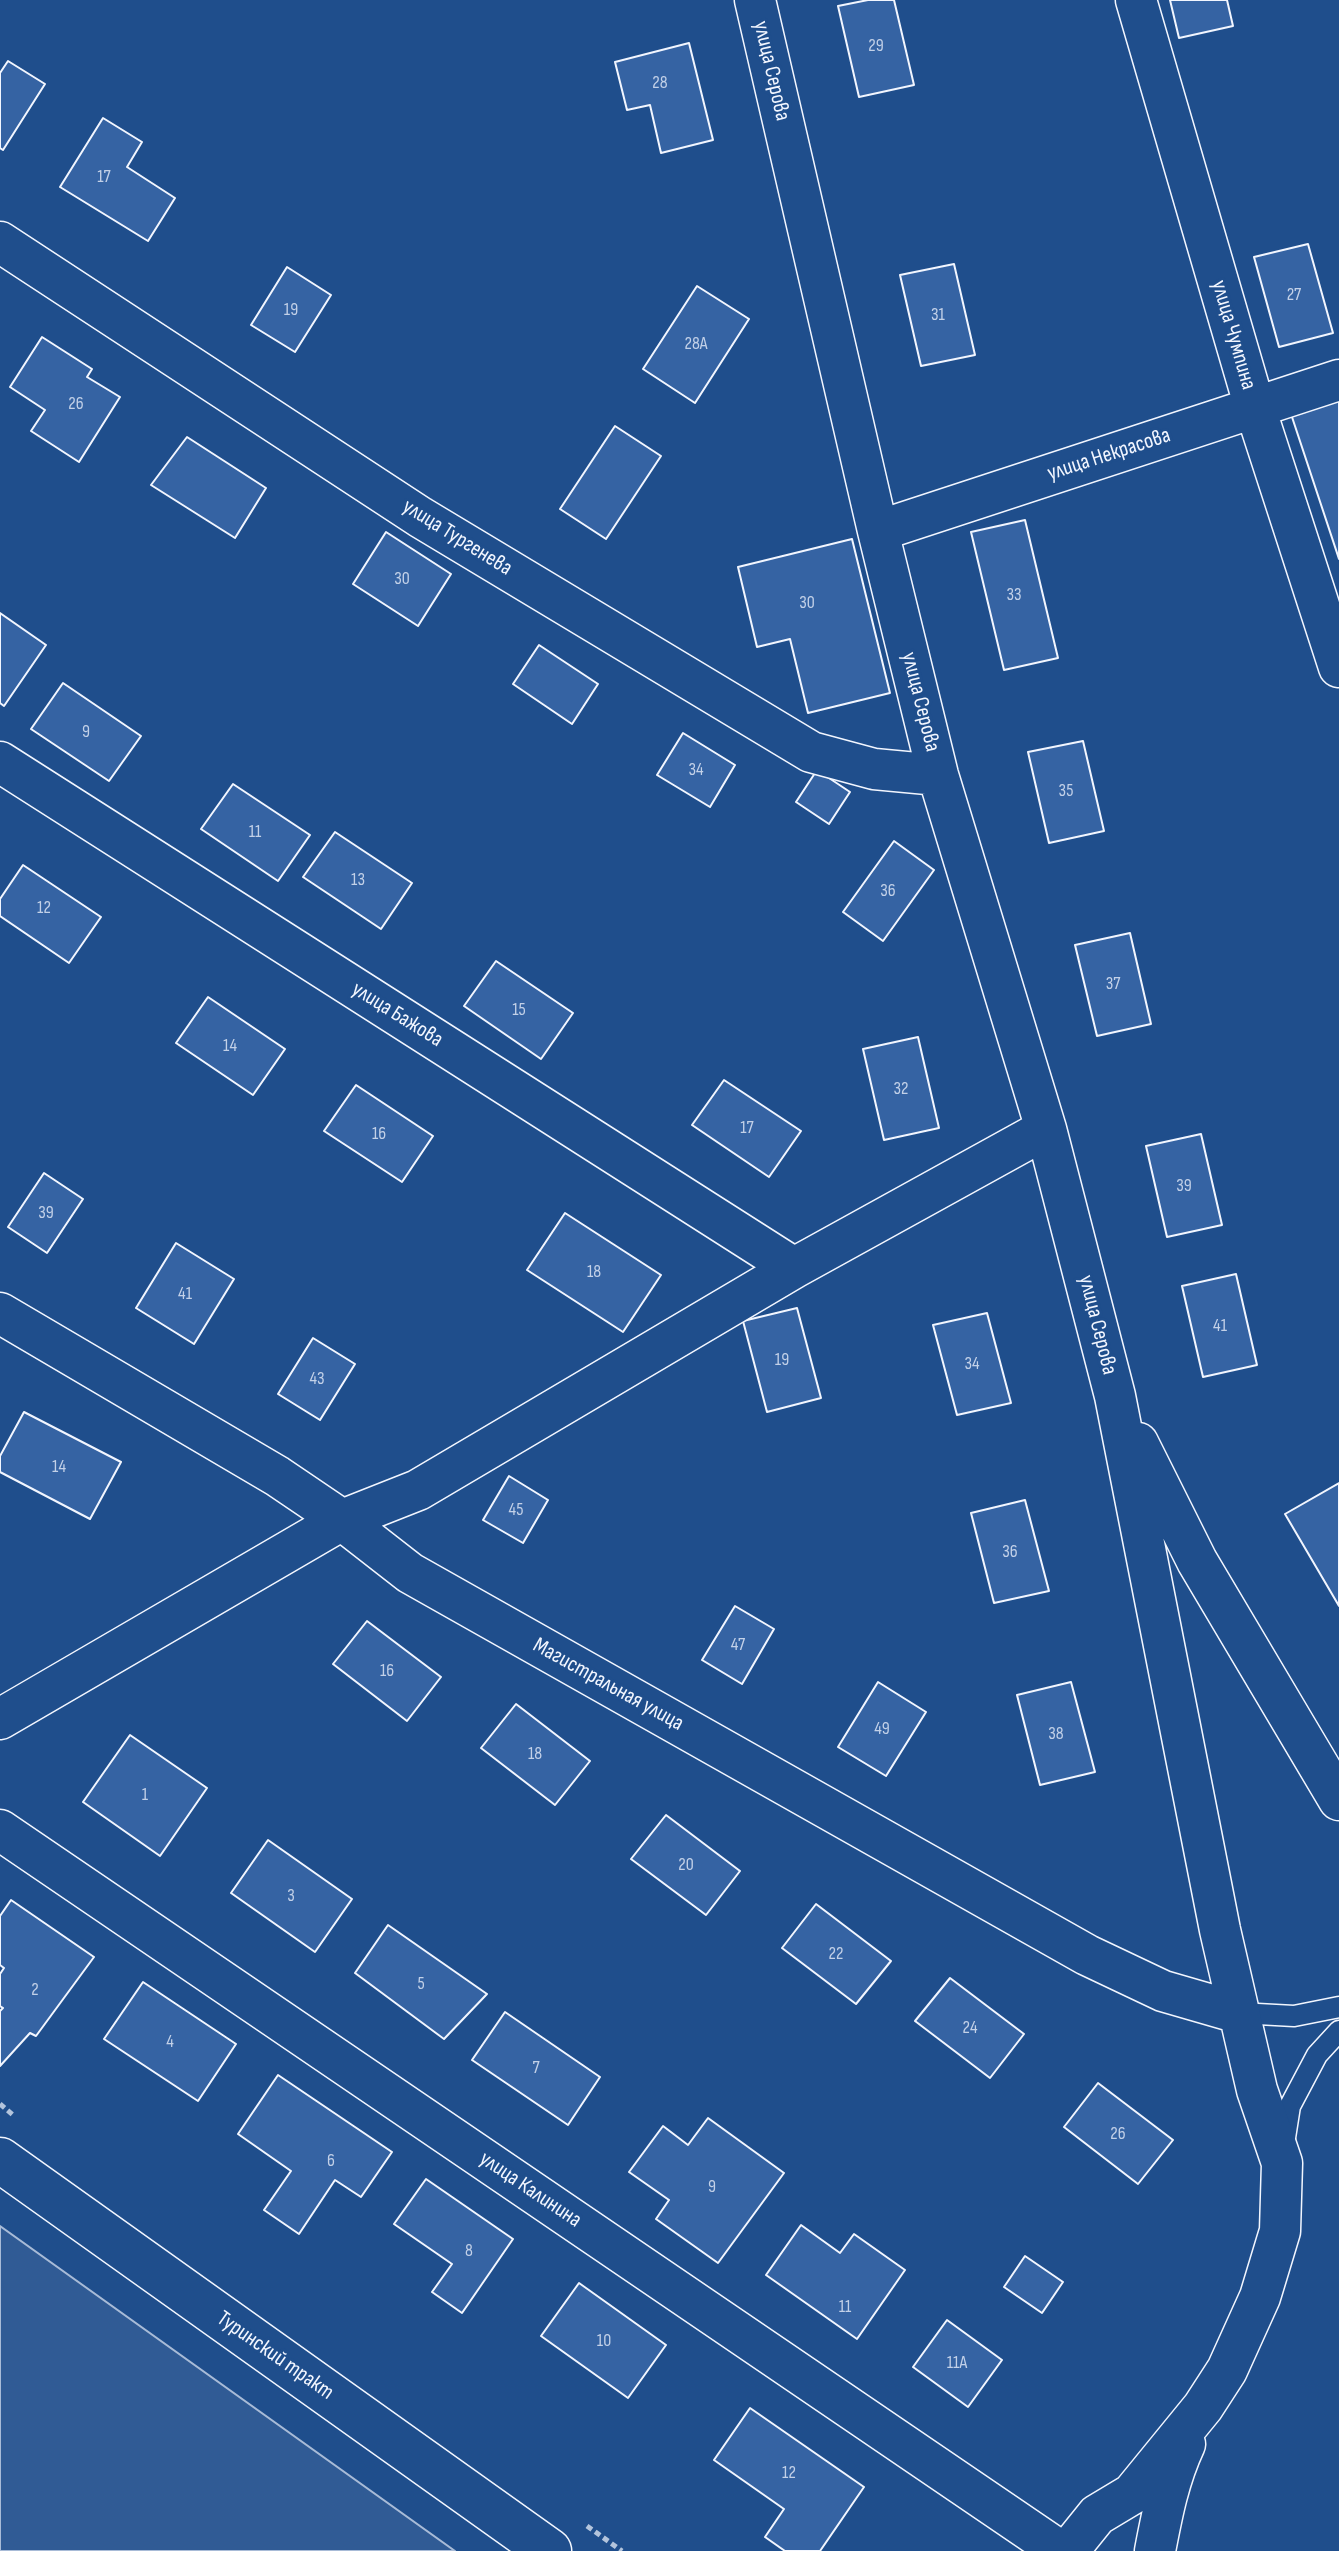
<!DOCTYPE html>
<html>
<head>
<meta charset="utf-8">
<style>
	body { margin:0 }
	canvas { display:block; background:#1f4e8c }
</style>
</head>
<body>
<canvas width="1339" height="2551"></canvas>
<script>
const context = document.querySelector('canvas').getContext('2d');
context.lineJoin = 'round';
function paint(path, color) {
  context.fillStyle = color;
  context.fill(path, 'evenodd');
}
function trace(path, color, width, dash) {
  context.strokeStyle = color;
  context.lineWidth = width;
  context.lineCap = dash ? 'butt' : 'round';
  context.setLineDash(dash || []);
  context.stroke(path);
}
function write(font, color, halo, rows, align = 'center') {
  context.font = font + ' "Sofia Sans Condensed",sans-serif';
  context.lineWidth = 6;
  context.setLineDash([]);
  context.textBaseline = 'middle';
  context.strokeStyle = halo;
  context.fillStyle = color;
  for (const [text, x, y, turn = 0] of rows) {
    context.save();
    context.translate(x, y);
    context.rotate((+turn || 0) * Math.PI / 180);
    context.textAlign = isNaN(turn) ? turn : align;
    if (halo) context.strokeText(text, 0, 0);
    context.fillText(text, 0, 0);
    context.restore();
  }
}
const built = new Path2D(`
	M0,2226l455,325h-455z`);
const building = new Path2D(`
	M868,0h26l20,85 -55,12 -21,-91z
	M1170,0h57l6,26 -54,12z
	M689,43l24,97 -52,13 -11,-48 -23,5 -12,-48z
	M8,61l37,23 -42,66 -3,-2v-75z
	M103,118l39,24 -15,25 48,31 -27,43 -88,-54z
	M1308,244l25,89 -54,14 -25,-90z
	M954,264l21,91 -54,11 -21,-91z
	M287,267l44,28 -36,57 -44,-27z
	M697,286l52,33 -54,84 -52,-34z
	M42,337l50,32 -5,8 33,20 -41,65 -48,-31 14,-21 -35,-23z
	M1339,399v160l-48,-145z
	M615,426l46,30 -55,83 -46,-30z
	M187,437l79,51 -31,50 -84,-53z
	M1025,520l33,138 -54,12 -33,-138z
	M386,532l65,42 -33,52 -65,-42z
	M852,539l38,154 -82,20 -18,-74 -33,8 -19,-80z
	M0,613l46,32 -42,61 -4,-3z
	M539,645l59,39 -26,40 -59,-40z
	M63,683l78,53 -32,45 -78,-52z
	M683,733l52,32 -25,42 -53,-32z
	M1083,741l21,90 -55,12 -21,-91z
	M817,770l33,22 -21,32 -33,-22z
	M233,784l77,51 -32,46 -77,-52z
	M335,832l77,51 -31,46 -78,-52z
	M894,841l40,29 -51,71 -40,-29z
	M23,865l78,52 -32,46 -69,-47v-17z
	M1130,933l21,91 -54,12 -22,-91z
	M496,961l77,52 -32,46 -77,-53z
	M208,997l77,52 -32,46 -77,-52z
	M918,1037l21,91 -55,12 -21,-91z
	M724,1080l77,51 -32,46 -77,-52z
	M356,1085l77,51 -31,46 -78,-51z
	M1201,1134l21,91 -55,12 -21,-91z
	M44,1173l39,26 -36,54 -39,-26z
	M565,1213l96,62 -38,57 -96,-62z
	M176,1243l58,36 -40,65 -58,-36z
	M1236,1274l21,91 -54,12 -21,-91z
	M797,1308l24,90 -54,14 -24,-91z
	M987,1313l24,90 -54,12 -24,-90z
	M313,1338l42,26 -35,56 -42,-26z
	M24,1412l97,50 -31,57 -90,-47v-16z
	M509,1476l39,24 -25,43 -40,-23z
	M1339,1483v123l-54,-92z
	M1025,1500l24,91 -55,12 -23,-90z
	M735,1606l39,23 -32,55 -40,-24z
	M367,1621l74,56 -34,44 -74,-57z
	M878,1682l48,30 -40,64 -48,-29z
	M1071,1682l24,90 -55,13 -23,-90z
	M516,1704l74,57 -35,44 -74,-57z
	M130,1735l77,53 -47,68 -77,-54z
	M666,1815l74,56 -34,44 -75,-56z
	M268,1840l84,59 -37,53 -84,-59z
	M11,1900l83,57 -58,79 -6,-3 -30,33v-55l3,-3 -3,-2v-32l4,-6 -4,-3v-49z
	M816,1904l75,57 -35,43 -74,-56z
	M388,1925l99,69 -43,45 -89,-66z
	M950,1978l74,56 -34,44 -75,-57z
	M143,1982l93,62 -38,57 -94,-62z
	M505,2012l95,65 -32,48 -96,-65z
	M278,2075l114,77 -31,45 -26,-17 -36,54 -35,-24 27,-39 -53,-37z
	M1098,2083l75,57 -35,44 -74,-57z
	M708,2118l76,55 -66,90 -62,-44 13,-19 -40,-28 34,-46 25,19z
	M426,2179l87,60 -51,74 -30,-21 20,-28 -58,-40z
	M801,2225l39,28 14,-19 51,36 -48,69 -91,-64z
	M1025,2256l38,26 -21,31 -38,-26z
	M579,2283l87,62 -38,53 -87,-62z
	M947,2320l55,40 -34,47 -55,-40z
	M750,2408l114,79 -44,64h-35l-20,-14 19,-28 -70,-49z`);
const path = new Path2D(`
	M0,2104l13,11
	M587,2526l35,25`);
const service = new Path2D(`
	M1239,2013l55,3 45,-9
	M1284,2144l6,-38 27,-51 22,-24`);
const minor = new Path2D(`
	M755,0l123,531 60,244 108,354 69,267 105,534 37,160 25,73 -2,68 -20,66 -33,73 -24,37 -71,87 -35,21 -29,36
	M1136,0l119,408 84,259
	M0,242l420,275 391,235 63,17 64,6
	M878,531l461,-151
	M0,762l794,506
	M0,1313l277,163 65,44 68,53 677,382 76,36 76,22
	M1138,1443l59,118 142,239
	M0,1719l342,-199 76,-30 376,-222 252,-139
	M0,1830l1060,721
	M1155,2551c7,-37 14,-73 30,-107`);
const primary = new Path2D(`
	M0,2160l549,391`);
const numberNames = [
	["29",876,46],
	["28",660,83],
	["17",104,177],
	["27",1294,295],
	["19",291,310],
	["31",938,315],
	["28А",696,344],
	["26",76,404],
	["30",402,579],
	["33",1014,595],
	["30",807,603],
	["9",86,732],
	["34",696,770],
	["35",1066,791],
	["11",255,832],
	["13",358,880],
	["36",888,891],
	["12",44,908],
	["37",1113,984],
	["15",519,1010],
	["14",230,1046],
	["32",901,1089],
	["17",747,1128],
	["16",379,1134],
	["39",1184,1186],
	["39",46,1213],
	["18",594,1272],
	["41",185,1294],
	["41",1220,1326],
	["19",782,1360],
	["34",972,1364],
	["43",317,1379],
	["14",59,1467],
	["45",516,1510],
	["36",1010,1552],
	["47",738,1645],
	["16",387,1671],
	["49",882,1729],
	["38",1056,1734],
	["18",535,1754],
	["1",145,1795],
	["20",686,1865],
	["3",291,1896],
	["22",836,1954],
	["5",421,1984],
	["2",35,1990],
	["24",970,2028],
	["4",170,2042],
	["7",536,2068],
	["26",1118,2134],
	["6",331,2161],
	["9",712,2187],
	["8",469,2251],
	["11",845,2307],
	["10",604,2341],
	["11А",957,2363],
	["12",789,2473]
];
const streetNames = [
	["улица Серова",771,71,77],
	["улица Чумпина",1233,335,74],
	["улица Некрасова",1109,455,-18],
	["улица Тургенева",457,538,32],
	["улица Серова",920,702,76],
	["улица Бажова",397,1015,32],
	["улица Серова",1097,1325,76],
	["Магистральная улица",608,1685,29],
	["улица Калинина",530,2190,34],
	["Туринский тракт",275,2356,35]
];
paint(built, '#305b95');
trace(built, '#a8bbd7', 2);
paint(building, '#3563a3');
trace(building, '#f2f6ff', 2);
trace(service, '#f2f6ff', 23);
trace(minor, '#f2f6ff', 43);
trace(primary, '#f2f6ff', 47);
trace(path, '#b3c4dc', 5, [6, 4]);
trace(service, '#1f4e8c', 20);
trace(minor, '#1f4e8c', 40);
trace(primary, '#1f4e8c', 44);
write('18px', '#c3d1e8', null, numberNames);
write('22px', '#f2f6ff', '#1f4e8c', streetNames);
</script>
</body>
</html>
